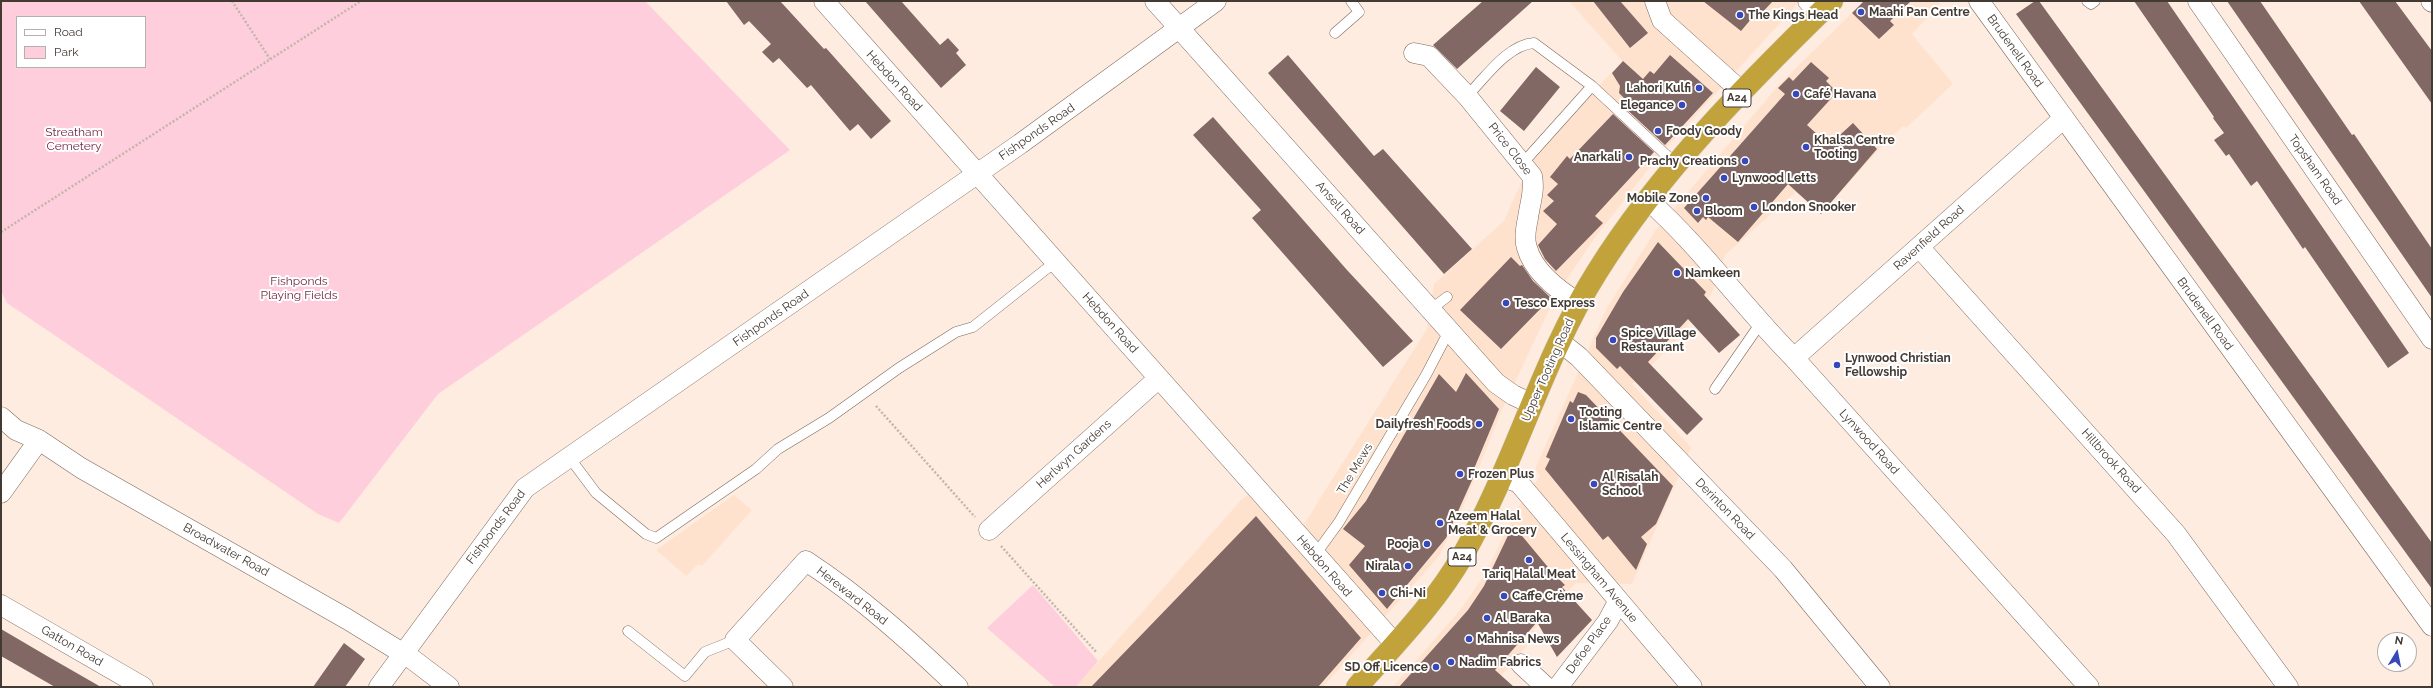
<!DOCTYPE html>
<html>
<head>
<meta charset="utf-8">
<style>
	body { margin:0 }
	#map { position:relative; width:2433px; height:688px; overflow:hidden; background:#fdecdf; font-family:Raleway,sans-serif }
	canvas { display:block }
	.frame { position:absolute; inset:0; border:2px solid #433a34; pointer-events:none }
	.legend { position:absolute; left:16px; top:16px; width:130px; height:52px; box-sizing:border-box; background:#fff; border:1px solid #b4b0ae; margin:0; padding:5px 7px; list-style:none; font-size:12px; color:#433a34 }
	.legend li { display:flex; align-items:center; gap:8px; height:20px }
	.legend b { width:20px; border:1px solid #b4b0ae }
	.north { position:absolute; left:2377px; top:632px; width:40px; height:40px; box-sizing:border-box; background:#fff; border:1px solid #b4b0ae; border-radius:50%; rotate:10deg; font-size:11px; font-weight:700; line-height:16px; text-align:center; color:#433a34 }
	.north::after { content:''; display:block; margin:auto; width:14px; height:18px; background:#3648ba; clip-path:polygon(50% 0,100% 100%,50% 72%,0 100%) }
</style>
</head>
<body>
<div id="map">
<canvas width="2433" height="688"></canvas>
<div class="frame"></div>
<ul class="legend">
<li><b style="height:5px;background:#fff"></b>Road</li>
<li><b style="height:11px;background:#ffcedc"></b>Park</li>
</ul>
<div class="north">N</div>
</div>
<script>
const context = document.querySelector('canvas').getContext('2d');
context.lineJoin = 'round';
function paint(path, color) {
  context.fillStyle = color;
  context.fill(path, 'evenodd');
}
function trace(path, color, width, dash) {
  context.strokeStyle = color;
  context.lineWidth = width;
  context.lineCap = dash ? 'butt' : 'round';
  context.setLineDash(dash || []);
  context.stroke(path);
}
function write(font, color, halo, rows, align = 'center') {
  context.font = font + ' Raleway,sans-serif';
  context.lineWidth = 4;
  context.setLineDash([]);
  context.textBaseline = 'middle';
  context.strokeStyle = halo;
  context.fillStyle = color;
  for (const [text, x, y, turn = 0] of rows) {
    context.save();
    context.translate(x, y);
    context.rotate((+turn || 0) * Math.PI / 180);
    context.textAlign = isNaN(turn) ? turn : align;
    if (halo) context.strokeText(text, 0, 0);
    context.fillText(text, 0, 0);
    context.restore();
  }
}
const built = new Path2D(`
	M1569,1h231l-144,158 -62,80 -38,56 -55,117 -40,100 -22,44 -116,131h-247l165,-187 22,-16 38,45 126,-200 7,-45 70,-63 25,-56 74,-84 20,-19z
	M1864,1h75l1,3 -28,30 41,50 -47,44 -3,-2 -23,22 -59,66 -25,-22 -71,63 -13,38 -36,48 -44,43 59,63 -59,137 -56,-1 -43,47 4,4 -46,53h-98l68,-78 26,-38 28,-59 25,-36 -5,-7 71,-159 49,-79 123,-145z
	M734,495l18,15 -50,56 -4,-2 -12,12 -30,-26z`);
const green = new Path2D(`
	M1,1h644l145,149 -352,244 -99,129 -21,-9 -311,-211 -6,-12zM17,17h128v50h-128z
	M1033,585l65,76 -22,26h-21l-68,-59z`);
const building = new Path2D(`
	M726,1h54l44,48 2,-1 65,73 -20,18 -13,-15 -8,7 -39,-46 -4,3 -28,-30 -6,5 -11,-11 9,-8 -22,-23 -5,4z
	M865,1h36l39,44 8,-7 11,12 -3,3 10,12 -25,23z
	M1483,1h50l-76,68 -24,-24z
	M1593,1h27l28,32 -18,15z
	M1703,1h70l-18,19 -3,-2 -11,13z
	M1864,1h47l-21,20 4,4 -15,14 -27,-26z
	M2035,1h4l393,542v46l-416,-575z
	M2134,1h33l242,352 -21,15 -83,-121 -2,2 -46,-68 -6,5 -22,-32 -3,2 -12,-16 10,-7 -11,-15 1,-1z
	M2227,1h33l92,134 2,-1 78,115v49z
	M2359,1h36l37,50v53z
	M1288,55l86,101 9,-7 89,100 -28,25 -176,-201z
	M1670,55l43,38 -48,52 -43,-40 4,-5 -7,-7 1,-7 -8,-13 11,-12 20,18 7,-8 4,3z
	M1811,62l18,16 -3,3 11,11 -30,33 22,20 24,-22 24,26 -56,65 -33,-30 -50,58 -30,-25 -2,3 -3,-3 -5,6 -14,-15 101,-114 -7,-6 11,-11 4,4z
	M1536,67l24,20 -36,44 -24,-20z
	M1613,114l41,38 -59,64 8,7 -47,48 -11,-12 -7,-14 19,-21 -14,-13 11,-10 -7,-6 11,-11 -8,-7 17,-21 3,3z
	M1213,117l134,153 66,71 -30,26 -131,-149 9,-8 -68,-75z
	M1658,242l48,50 -2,3 36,40 -21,18 -31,-34 -40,43 55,57 -16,16 -67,-69 -3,3 -21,-21v-10l27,-46z
	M1511,257l9,9 2,-1 11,16 18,17 -50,51 -41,-39z
	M1466,373l33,36 -28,67 2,2 -27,60 -59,71 -38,-44 16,-19 -22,-17 23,-28 73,-127 17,18z
	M1578,392l8,3 87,91 -17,38 -15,13 6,7 -11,26 -28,-34 -5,4 -58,-71 5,-10 -4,-2 24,-56 3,2z
	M1256,516l105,122 -43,49h-227z
	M1513,525l39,47 13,13 -3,2 30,33 -35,37 -20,-35 -42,48 19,17h-115l69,-77 16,-24z
	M1,629l46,27 54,31h-46l-33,-19 -21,-12z
	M344,643l21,16 -20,28h-32z`);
const path = new Path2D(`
	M232,1l38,58
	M1,232l360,-231
	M876,406l99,111
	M1001,546l96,107`);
const service = new Path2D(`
	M2087,1l4,3 4,-3
	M1335,33l24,-21 -8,-11
	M1467,96c18,-18 40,-51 67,-53l58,43 85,79
	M1523,163l69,-77
	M1430,310l17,-13
	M1715,389l45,-65
	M569,457l27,36 50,41 10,4 100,-69 22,-20 51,-31 70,-50 57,-36 17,-5 82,-65
	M1315,555l24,-33 87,-147 23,-44
	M628,631l57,45 20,-24 30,-12`);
const minor = new Path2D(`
	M824,1l572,644
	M1155,1l341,382 17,12 19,9
	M1655,1l7,19 80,72
	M1808,1l11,12
	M1979,1l453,625
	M2198,1l234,338
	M2431,1l1,1
	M1414,53l15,3 38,40 65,80c3,16 -2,26 -4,42 -2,9 -4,22 -1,30 7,24 32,43 52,55
	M1648,200c54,48 96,108 146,158l295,329
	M1919,247l257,287 112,153
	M1559,341l20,16 204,212 97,118
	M1794,358l270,-240
	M1,417l15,13 23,10 42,28 266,151 65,40 37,28
	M1502,476l17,7 173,204
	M1,493l38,-53
	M989,530l170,-152
	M1,605l142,82
	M1521,664l25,23
	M379,687l146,-199 495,-344 196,-143
	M783,687l-48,-47 71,-79c55,36 105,81 152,126
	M1558,687l50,-66 10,-19`);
const trunk = new Path2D(`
	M1357,687c37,-42 78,-83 106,-132 52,-91 78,-194 134,-283 63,-101 150,-188 235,-271`);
const markers = [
	[1861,12,4,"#3648ba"],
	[1740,15,4,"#3648ba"],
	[1699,88,4,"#3648ba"],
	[1796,94,4,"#3648ba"],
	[1682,105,4,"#3648ba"],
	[1658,131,4,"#3648ba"],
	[1806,147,4,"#3648ba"],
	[1629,157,4,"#3648ba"],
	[1745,161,4,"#3648ba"],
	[1724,178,4,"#3648ba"],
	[1706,198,4,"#3648ba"],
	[1754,207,4,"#3648ba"],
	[1697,211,4,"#3648ba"],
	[1677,273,4,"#3648ba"],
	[1506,303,4,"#3648ba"],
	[1613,340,4,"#3648ba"],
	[1837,365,4,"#3648ba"],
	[1571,419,4,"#3648ba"],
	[1479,424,4,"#3648ba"],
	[1460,474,4,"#3648ba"],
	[1594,484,4,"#3648ba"],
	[1440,523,4,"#3648ba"],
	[1427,544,4,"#3648ba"],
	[1529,560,4,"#3648ba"],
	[1408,566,4,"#3648ba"],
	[1382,593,4,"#3648ba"],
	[1504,596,4,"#3648ba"],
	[1487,618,4,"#3648ba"],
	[1469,639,4,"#3648ba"],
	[1451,662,4,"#3648ba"],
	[1436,667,4,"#3648ba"]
];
const shields = [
	[1737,98,28],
	[1462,557,28]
];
const shieldNames = [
	["A24",1737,98],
	["A24",1462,557]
];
const poiNames = [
	["Maahi Pan Centre",1869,12],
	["The Kings Head",1748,15],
	["Lahori Kulfi",1691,88,"right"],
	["Café Havana",1804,94],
	["Elegance",1674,105,"right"],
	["Foody Goody",1666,131],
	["Khalsa Centre",1814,140],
	["Tooting",1814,154],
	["Anarkali",1621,157,"right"],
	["Prachy Creations",1737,161,"right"],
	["Lynwood Letts",1732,178],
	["Mobile Zone",1698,198,"right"],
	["London Snooker",1762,207],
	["Bloom",1705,211],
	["Namkeen",1685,273],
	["Tesco Express",1514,303],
	["Spice Village",1621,333],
	["Restaurant",1621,347],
	["Lynwood Christian",1845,358],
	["Fellowship",1845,372],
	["Tooting",1579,412],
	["Islamic Centre",1579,426],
	["Dailyfresh Foods",1471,424,"right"],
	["Frozen Plus",1468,474],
	["Al Risalah",1602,477],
	["School",1602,491],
	["Azeem Halal",1448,516],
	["Meat & Grocery",1448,530],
	["Pooja",1419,544,"right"],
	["Nirala",1400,566,"right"],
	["Tariq Halal Meat",1529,574,"center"],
	["Chi-Ni",1390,593],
	["Caffe Crème",1512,596],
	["Al Baraka",1495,618],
	["Mahnisa News",1477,639],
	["Nadim Fabrics",1459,662],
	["SD Off Licence",1428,667,"right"]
];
const streetNames = [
	["Brudenell Road",2015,51,54],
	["Hebdon Road",894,81,48],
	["Fishponds Road",1037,132,-35],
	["Price Close",1510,149,52],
	["Topsham Road",2315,170,55],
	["Ansell Road",1340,208,48],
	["Ravenfield Road",1929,238,-42],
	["Brudenell Road",2205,314,54],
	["Fishponds Road",771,318,-35],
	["Hebdon Road",1110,323,48],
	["Upper Tooting Road",1548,370,-66],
	["Lynwood Road",1869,442,48],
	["Herlwyn Gardens",1074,454,-42],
	["Hillbrook Road",2111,461,48],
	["The Mews",1355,469,-59],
	["Derinton Road",1725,509,46],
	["Fishponds Road",496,527,-53],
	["Broadwater Road",226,550,29],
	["Hebdon Road",1324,566,49],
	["Lessingham Avenue",1599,578,50],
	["Hereward Road",852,596,38],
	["Defoe Place",1589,645,-54],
	["Gatton Road",72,646,30]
];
const parkNames = [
	["Streatham",74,132],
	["Cemetery",74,146],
	["Fishponds",299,281],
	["Playing Fields",299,295]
];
paint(built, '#ffe2cd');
paint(green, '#ffcedc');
paint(building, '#816864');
trace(service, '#7c695b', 11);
trace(minor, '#7c695b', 21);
trace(trunk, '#d6d4d2', 23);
trace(path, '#c4b5aa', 2.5, [2, 2]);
trace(service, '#fff', 10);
trace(minor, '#fff', 20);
trace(trunk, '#c2a23a', 22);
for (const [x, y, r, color] of markers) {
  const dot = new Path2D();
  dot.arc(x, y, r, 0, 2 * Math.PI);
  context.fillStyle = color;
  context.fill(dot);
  trace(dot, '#fff', 1.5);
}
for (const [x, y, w] of shields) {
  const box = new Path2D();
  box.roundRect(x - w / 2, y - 9, w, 18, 3);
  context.fillStyle = '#fff';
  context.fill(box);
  trace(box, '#433a34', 1);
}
write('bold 11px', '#433a34', null, shieldNames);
write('bold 12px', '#433a34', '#fff', poiNames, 'left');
write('12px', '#433a34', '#fff', streetNames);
write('12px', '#712944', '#fff', parkNames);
</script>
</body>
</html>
